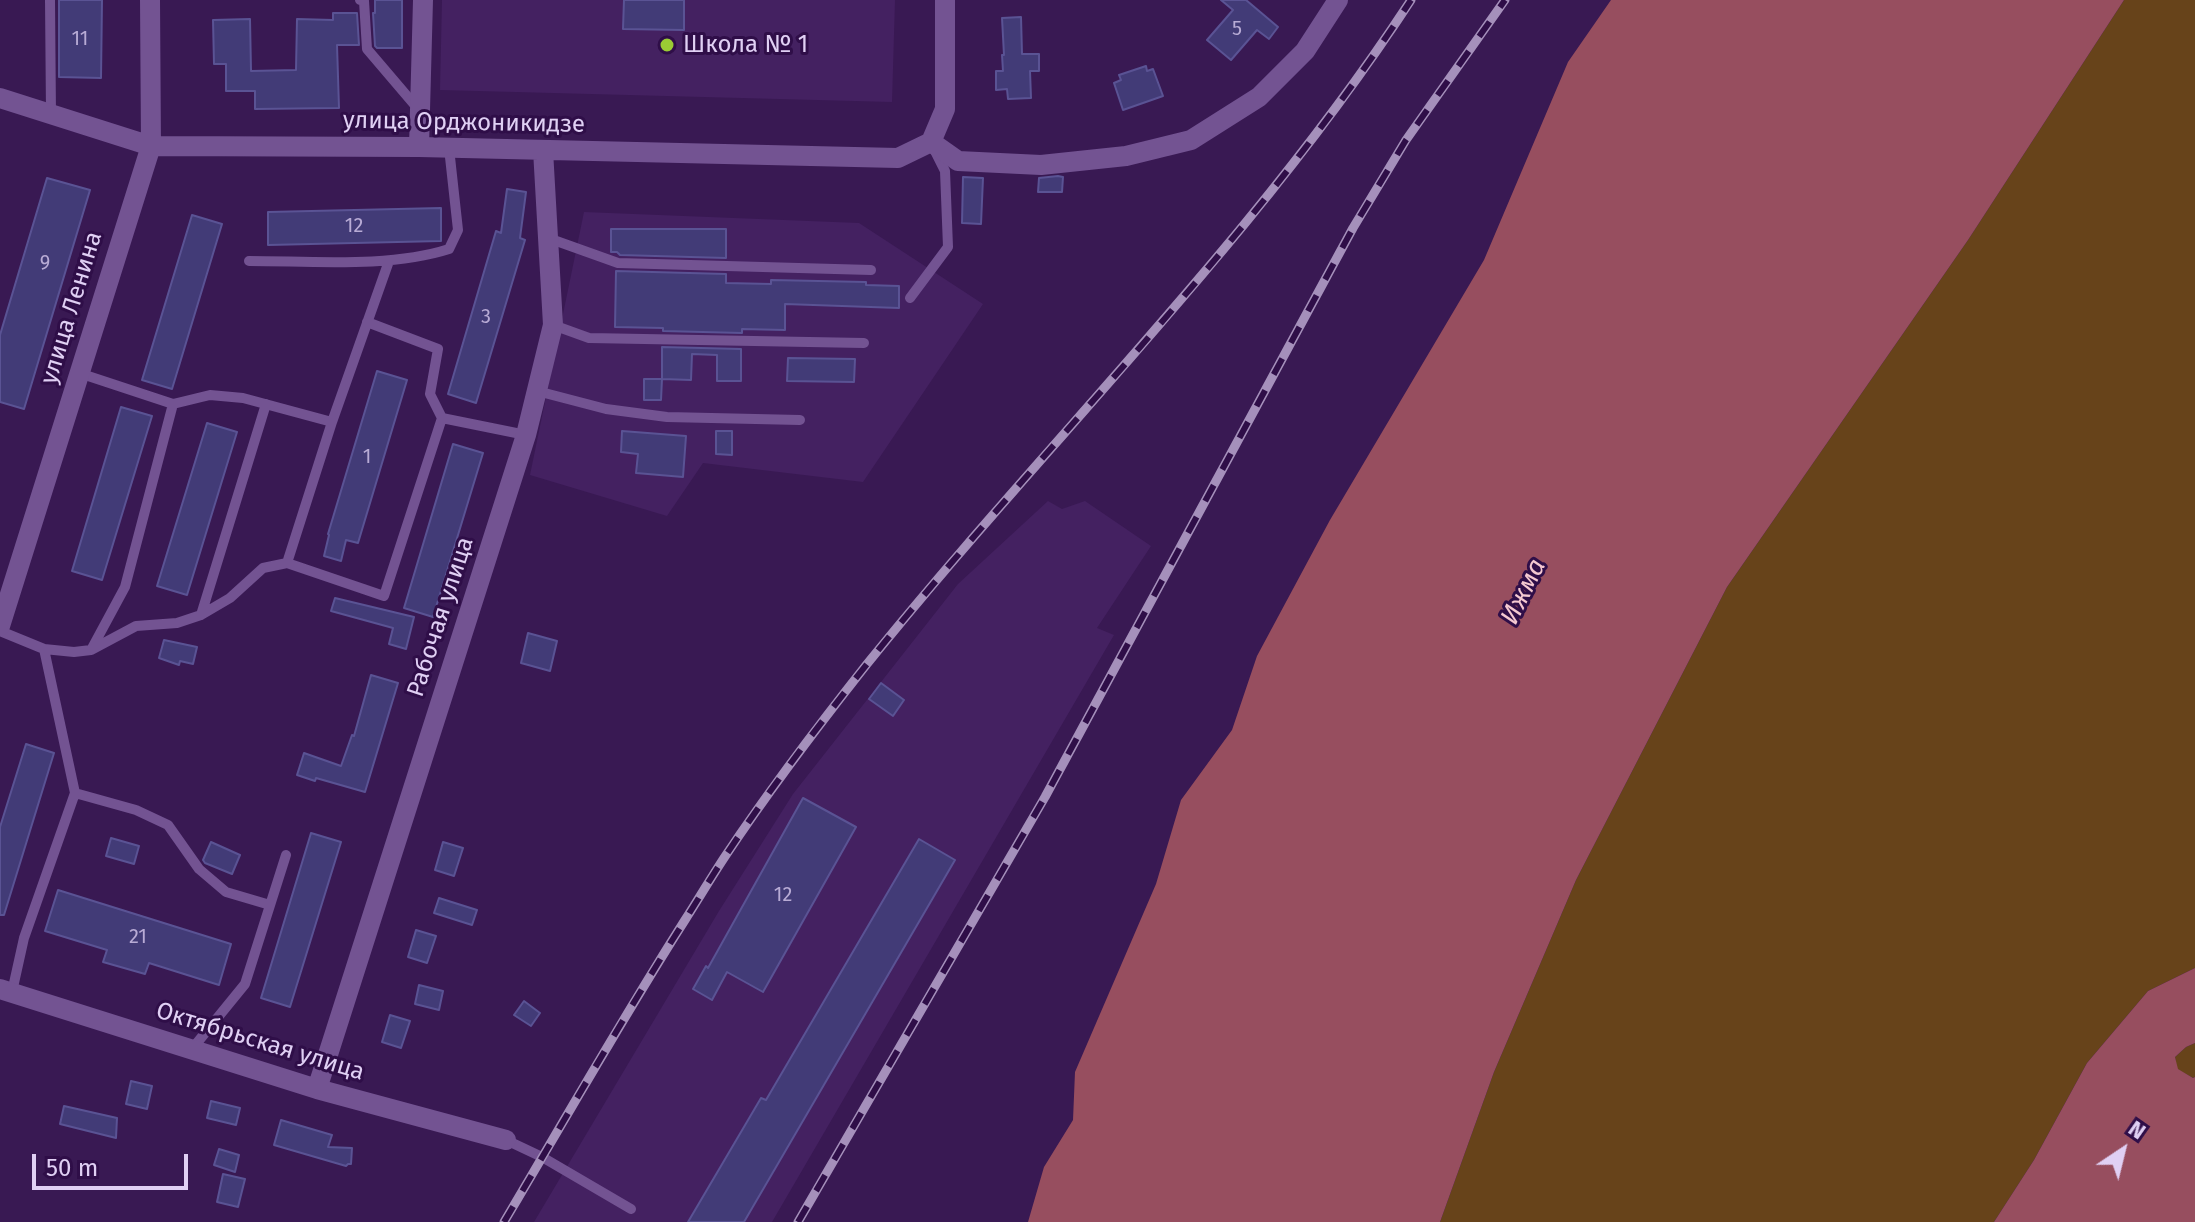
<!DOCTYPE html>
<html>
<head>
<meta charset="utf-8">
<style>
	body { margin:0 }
	#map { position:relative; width:2195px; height:1222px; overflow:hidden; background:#391953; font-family:"Fira Sans",sans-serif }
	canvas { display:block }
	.north { position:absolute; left:2083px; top:1110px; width:80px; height:80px; -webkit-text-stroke:6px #2f0e48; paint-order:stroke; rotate:35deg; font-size:22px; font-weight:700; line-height:32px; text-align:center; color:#e0d0f4 }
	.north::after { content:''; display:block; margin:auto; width:28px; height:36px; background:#e0d0f4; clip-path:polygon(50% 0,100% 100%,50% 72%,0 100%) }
	.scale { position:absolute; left:32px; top:1154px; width:156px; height:36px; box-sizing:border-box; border:4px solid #e0d0f4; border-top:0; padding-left:10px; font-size:24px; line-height:28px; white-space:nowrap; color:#e0d0f4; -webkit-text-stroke:6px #2f0e48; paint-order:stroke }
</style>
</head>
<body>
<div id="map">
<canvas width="2195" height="1222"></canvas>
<div class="north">N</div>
<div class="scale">50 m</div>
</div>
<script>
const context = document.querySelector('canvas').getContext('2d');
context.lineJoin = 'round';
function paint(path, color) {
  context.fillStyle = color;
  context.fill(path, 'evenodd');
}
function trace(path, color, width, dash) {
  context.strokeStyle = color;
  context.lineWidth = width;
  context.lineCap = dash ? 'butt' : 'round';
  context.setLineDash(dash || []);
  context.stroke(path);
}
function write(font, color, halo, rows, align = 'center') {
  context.font = font + ' "Fira Sans",sans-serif';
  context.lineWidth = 6;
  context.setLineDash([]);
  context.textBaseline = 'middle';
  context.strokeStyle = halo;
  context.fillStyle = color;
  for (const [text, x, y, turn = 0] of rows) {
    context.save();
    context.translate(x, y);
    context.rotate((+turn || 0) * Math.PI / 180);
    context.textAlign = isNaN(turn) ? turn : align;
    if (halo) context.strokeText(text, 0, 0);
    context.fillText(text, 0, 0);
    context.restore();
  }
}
const built = new Path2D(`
	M442,0h453l-3,102 -452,-12z
	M584,212l275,11 124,81 -120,178 -160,-19 -36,53 -137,-41z
	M1048,501l14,8 23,-8 66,45 -54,82 17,7 -342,587h-238l185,-311 74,-117 165,-210z`);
const green = new Path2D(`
	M2124,0h71v968l-47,23 -61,72 -53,97 -40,62h-554l54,-150 82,-192 151,-293 241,-347z
	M2195,1043v34l-2,1 -16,-9 -2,-12 11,-10z`);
const water = new Path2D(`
	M1611,0h513l-156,240 -241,347 -151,293 -82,192 -54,150h-412l16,-55 29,-47 2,-48 81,-188 25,-84 51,-70 25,-74 73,-136 154,-260 84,-198z
	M2195,968v75l-9,4 -11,10 3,12 15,9 2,-1v145h-201l40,-62 53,-97 61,-72z`);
const building = new Path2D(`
	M59,0h43l-1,78 -42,-1z
	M375,0h27v48h-25l-2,-2 -2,-33h2z
	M624,0h60v30l-61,-1z
	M1221,0h25l32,27 -9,12 -12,-9 -26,30 -24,-20 26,-30z
	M333,13h24l2,32h-22l2,63 -84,1v-18h-29v-27h-12l-1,-44 37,-1 1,52 45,-1 1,-51 36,1z
	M1021,17l1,37h17v17h-9l1,27 -23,1 -1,-10 -11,1v-19h7l-1,-16h2l-2,-37z
	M1146,66l1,5 6,-2 10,27 -40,14 -9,-27 7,-3 -2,-5z
	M1058,176l5,1 -1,15h-24l1,-14z
	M963,177l20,1 -2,46 -19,-1z
	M47,178l43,12 -66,219 -24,-7v-67z
	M507,189l19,3 -6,46 5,2 -49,163 -28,-9 48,-163 5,2z
	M441,208v33l-173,4v-33z
	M192,215l30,9 -50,165 -30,-9z
	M611,229h115v29l-106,-3 -3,-3h-6z
	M616,271l110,3v9l45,1v-4l95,2v3l33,1v22l-114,-4v26l-43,-1v4l-79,-2v-3l-48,-1z
	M662,347l79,2v32h-24v-26l-25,-1 -1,26 -29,-1z
	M788,358l67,1 -1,23 -67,-1z
	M377,371l30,9 -49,163 -12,-3 -5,21 -17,-5 5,-21 -1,-1z
	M644,379h18l-1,21h-17z
	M121,407l31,9 -50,164 -30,-9z
	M207,423l30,9 -50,163 -30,-9z
	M622,431l64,5 -3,41 -47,-4 2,-19 -17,-2z
	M716,431h16v24l-16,-1z
	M453,444l30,9 -50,164 -29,-9z
	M335,598l79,19 -8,32 -17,-5 4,-16 -62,-17z
	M528,633l29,8 -7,30 -29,-8z
	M164,640l33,7 -4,17 -13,-3 -1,4 -20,-7z
	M371,675l27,8 -33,109 -49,-14 -1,3 -18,-6 7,-22 37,13 11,-31 2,1z
	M881,683l23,17 -11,16 -24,-17z
	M26,744l28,9 -50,162h-4v-88z
	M803,798l53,29 -93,165 -36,-20 -15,28 -19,-11 13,-23 2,2z
	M311,833l30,9 -51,165 -29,-9z
	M111,838l28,8 -5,18 -28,-8z
	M919,839l36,21 -211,362h-56l73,-124 5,2z
	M211,842l29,13 -8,19 -27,-11 -2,-3z
	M443,842l20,6 -9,28 -19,-6z
	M58,890l173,54 -12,41 -70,-22 -4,11 -42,-12 4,-12 -62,-19z
	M439,898l38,12 -5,15 -38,-12z
	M416,930l20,6 -9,27 -19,-6z
	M419,985l24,6 -4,19 -24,-6z
	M524,1001l16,12 -9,13 -17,-11z
	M390,1015l20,6 -9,27 -19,-6z
	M131,1081l21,5 -5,23 -21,-5z
	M211,1101l29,7 -4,17 -29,-7z
	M64,1106l53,12 -1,20 -56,-14z
	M281,1120l51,15 -4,12 24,1 -1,16h-3l-2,2 -72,-21z
	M219,1149l20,6 -4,17 -21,-7z
	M223,1174l22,5 -7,28 -21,-5z`);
const lane = new Path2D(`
	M50,0l1,114
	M360,0l4,1 3,48 52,61
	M548,238l70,25 253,7
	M249,261c63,0 141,7 200,-12l9,-19 -9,-82
	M910,298l38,-51 -3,-76 -10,-20
	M553,325l36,13 275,5
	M79,373l94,31 37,-9 33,3 89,24
	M537,391l69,18 61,8 133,3
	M442,418l84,17
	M287,563l45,-141 57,-161
	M201,615l65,-211
	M0,631l44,18 30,3 17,-2 45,-24 41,-3 24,-8 29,-17 33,-30 24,-5 97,33 58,-178 -12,-24 8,-45 -71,-27
	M91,650l34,-63 48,-183
	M75,793l61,17 32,15 31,44 27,23 44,13
	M12,992l12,-54 51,-145 -31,-144
	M192,1049l53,-65 41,-129
	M506,1140l36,17 89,52`);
const street = new Path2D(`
	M0,98l151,48 268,1 479,11 33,-16
	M931,142l27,19 83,4 85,-9 65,-16 68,-43 46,-46 33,-51
	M931,142l14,-33v-109
	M419,147l4,-147
	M0,626l151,-480 -1,-146
	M0,989l317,100 189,51
	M317,1089l209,-654 27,-110 -10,-175`);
const rail = new Path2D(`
	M504,1222c60,-101 118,-203 181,-302 14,-22 27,-44 41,-65 44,-66 92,-129 141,-191 180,-223 387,-424 544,-664
	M798,1222l247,-425 308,-569 53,-88 99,-140`);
const markers = [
	[667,45,8,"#9acb34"]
];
const numberNames = [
	["5",1237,29],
	["11",80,39],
	["12",354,226],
	["9",45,263],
	["3",486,317],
	["1",367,457],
	["12",783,895],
	["21",138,937]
];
const poiNames = [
	["Школа № 1",683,45]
];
const streetNames = [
	["улица Орджоникидзе",464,123,1],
	["улица Ленина",72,308,-73],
	["Рабочая улица",441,617,-72],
	["Октябрьская улица",260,1042,17]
];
const waterNames = [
	["Ижма",1524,592,-64]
];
paint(built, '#442161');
paint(green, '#67431a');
paint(water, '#974e5f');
paint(building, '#423b77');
trace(building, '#5a5394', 2);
trace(lane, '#735392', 10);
trace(street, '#735392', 20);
trace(rail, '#a590bb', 9);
trace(rail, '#2f0e48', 6, [18]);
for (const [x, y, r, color] of markers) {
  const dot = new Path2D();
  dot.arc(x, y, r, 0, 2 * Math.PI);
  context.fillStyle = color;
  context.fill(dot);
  trace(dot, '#2f0e48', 3);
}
write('20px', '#b8abd5', null, numberNames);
write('24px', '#e0d0f4', '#2f0e48', poiNames, 'left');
write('24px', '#e0d0f4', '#2f0e48', streetNames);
write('italic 26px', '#f5c9d1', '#2f0e48', waterNames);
</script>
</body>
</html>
